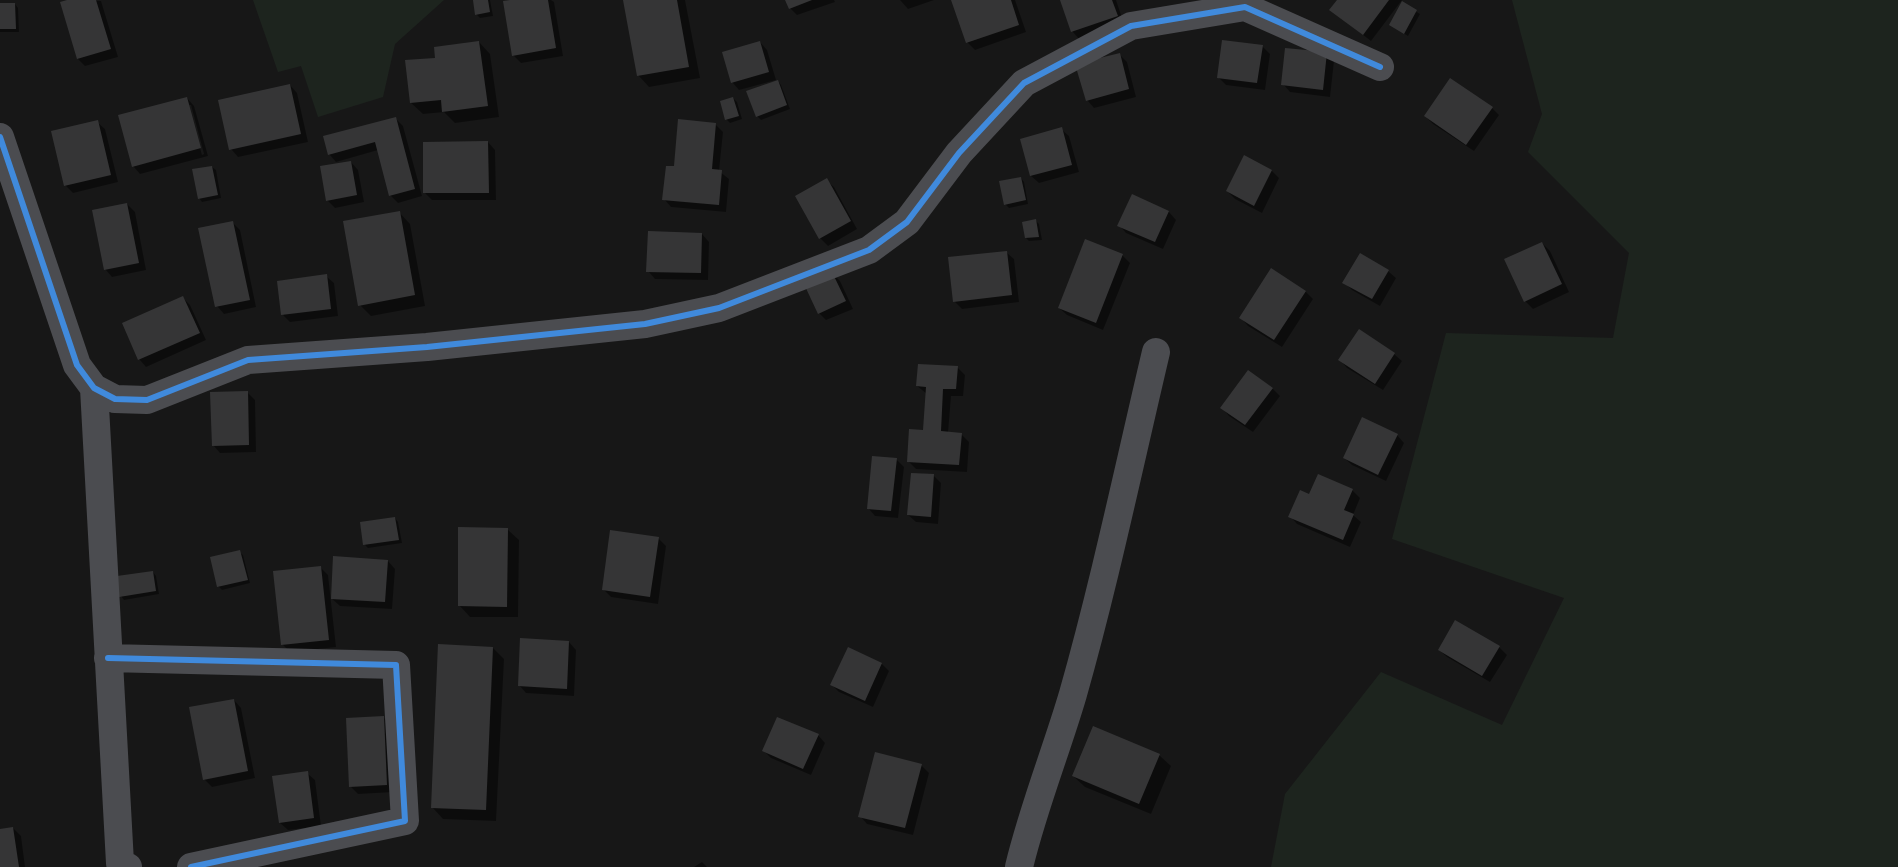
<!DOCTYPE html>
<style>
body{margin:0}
canvas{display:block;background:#171717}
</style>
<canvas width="1898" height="867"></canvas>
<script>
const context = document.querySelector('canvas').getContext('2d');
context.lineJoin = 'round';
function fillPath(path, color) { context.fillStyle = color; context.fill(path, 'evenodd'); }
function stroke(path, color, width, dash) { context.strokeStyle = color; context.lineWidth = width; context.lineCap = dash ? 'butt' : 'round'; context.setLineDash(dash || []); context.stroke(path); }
const green = new Path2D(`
 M253 0H444L395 44 383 97 318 117 301 66 278 72Z
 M1512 0H1898V867H1271L1285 794 1381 672 1502 725 1564 598 1392 539 1446 333 1613 338 1629 253 1528 152 1542 114Z`);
const shadow = new Path2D(`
 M71 0 101 1 118 57 85 66 78 59Z
 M474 0H490L493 16 480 18 476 14Z
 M517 0H551L554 2 563 56 521 63 513 55Z
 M624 0H685L700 78 649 87 638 75Z
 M787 0H834L835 2 797 15 790 8Z
 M900 0H934L908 9Z
 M952 0H1015L1026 32 975 50 967 42Z
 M1061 0H1116L1124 24 1079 39 1072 31Z
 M1338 0H1402L1371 41 1331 10Z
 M1402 3 1420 14 1408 36 1390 25Z
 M0 4H15L18 8 19 32H0Z
 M479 42 490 54 499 117 455 123 444 112 423 114 411 103 407 62 436 59Z
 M760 42 767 50 776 80 739 90 732 82Z
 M1262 46 1270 54 1265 90 1226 85 1218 77Z
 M1327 53 1334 61 1330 97 1290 92 1283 84Z
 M1119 54 1127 62 1136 97 1094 108 1087 100Z
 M778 81 781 85 790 109 761 120 757 116Z
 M290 85 297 93 308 142 238 157 231 149Z
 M187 98 194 106 208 156 140 174 133 166ZM188 105H191L204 154 202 155Z
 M733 98 737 102 742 119 730 123 726 119Z
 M1492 108 1499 115 1474 151 1433 124 1425 116Z
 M395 118 403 126 422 196 398 203 390 195 378 150 336 162 329 154Z
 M97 122 105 129 118 182 73 193 65 185Z
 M715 124 723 132 719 171 729 179 726 212 671 207 664 199 675 168Z
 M1061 129 1069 136 1079 172 1039 183 1031 176Z
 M488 142 495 150 496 200H432L425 193Z
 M1244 157 1272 171 1279 178 1262 213 1235 199 1227 191Z
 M351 162 358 170 364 202 335 208 327 200Z
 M212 167 216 170 221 198 202 202 199 198Z
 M1021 178 1024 182 1028 204 1009 208 1005 204Z
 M826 180 834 187 857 229 828 246 820 238 797 197Z
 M1132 195 1169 212 1176 220 1163 249 1126 233 1119 225Z
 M127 204 135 212 146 270 112 277 105 269Z
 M399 212 410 224 425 306 371 316 360 305Z
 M1036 221 1039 224 1042 240 1029 241 1026 238Z
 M232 222 240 230 256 307 224 314 217 306Z
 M702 234 709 242 708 280 655 279 648 271Z
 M1542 243 1550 251 1569 292 1533 309 1525 301Z
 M1006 252 1014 259 1019 302 962 309 954 301Z
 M1122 255 1130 263 1103 330 1067 315 1059 308Z
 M1388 271 1396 278 1380 306 1352 290 1344 282Z
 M832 273 840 281 853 309 826 320 819 313Z
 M326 276 334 283 338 316 290 322 283 315Z
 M1305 291 1313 299 1282 347 1248 326 1241 318Z
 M183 298 190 305 206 340 146 367 139 359Z
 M1394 354 1402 361 1383 390 1347 368 1340 360Z
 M957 367 965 375 963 396H951L948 433 961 434 969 442 967 472 916 469 908 461 924 432 927 394 917 386Z
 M1272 388 1280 396 1253 432 1229 416 1222 408Z
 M247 392 255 400 256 452 220 453 213 445Z
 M1397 435 1404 443 1386 481 1352 465 1344 458Z
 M896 459 904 467 898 518 875 516 868 508Z
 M934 476 941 483 938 524 916 522 908 515Z
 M1352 490 1360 498 1353 515 1361 522 1350 547 1297 524 1290 516 1309 496Z
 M395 518 398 522 402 543 368 548 365 545Z
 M507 529 519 540 518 617H470L459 605Z
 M658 538 666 546 658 604 611 597 603 589Z
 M239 552 243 555 250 583 222 590 218 586Z
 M388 561 395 569 392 609 340 606 331 598Z
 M321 568 328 575 336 647 290 652 282 644Z
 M153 572 156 576 159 594 124 600 121 596Z
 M569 642 576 650 574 696 526 693 519 685Z
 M1499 647 1507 655 1490 682 1447 657 1439 650Z
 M493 648 504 659 496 821 443 819 432 807Z
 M848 649 882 664 889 671 873 707 839 692 832 685Z
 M234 700 241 708 255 778 212 787 204 779Z
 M383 717 391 725 394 792 358 794 350 786Z
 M818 735 825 743 811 775 771 758 764 751Z
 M1159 755 1171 766 1151 814 1085 787 1073 776Z
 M921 765 929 773 913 835 867 824 860 816Z
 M307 773 315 780 321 826 288 830 280 823Z
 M13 828 21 836 25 867H0V830Z
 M702 862 707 867H694Z`);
const building = new Path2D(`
 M67 0H96L111 49 77 59 60 2Z
 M473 0H488L490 12 475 15Z
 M510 0H548L556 48 512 56 503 1Z
 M623 0H677L689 67 637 76Z
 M785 0H812L789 9Z
 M951 0H1011L1019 25 966 43Z
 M1060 0H1112L1118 16 1071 32Z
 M1337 0H1389L1363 35 1329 10Z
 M1402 1 1417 10 1404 34 1389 25Z
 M0 3H15L16 29H0Z
 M1222 40 1263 45 1257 83 1217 78Z
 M479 41 488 106 442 112 441 100 410 103 405 60 435 58 434 47Z
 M760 41 769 72 731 83 722 52Z
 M1285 48 1327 52 1323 90 1281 85Z
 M1120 53 1129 89 1086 101 1075 64Z
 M1450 78 1493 107 1466 145 1424 116Z
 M778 80 787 105 756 117 746 91Z
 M290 84 301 134 229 150 218 100Z
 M187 97 201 148 132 167 118 115Z
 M733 97 739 116 725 120 720 101Z
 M396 117 415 189 389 196 375 142 328 155 323 136Z
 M678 119 716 123 712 169 722 170 719 205 662 200 666 166H674Z
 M98 120 111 175 64 186 51 131Z
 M1062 127 1072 165 1030 176 1020 139Z
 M488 141 489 193H423V142Z
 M1244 155 1272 170 1254 206 1226 191Z
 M351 161 357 195 326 201 320 166Z
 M212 166 218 195 198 199 192 169Z
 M1021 177 1026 200 1004 205 999 181Z
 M827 178 851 221 819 239 795 196Z
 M1132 194 1169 211 1155 242 1117 226Z
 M127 203 139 263 104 270 92 210Z
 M400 211 415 295 358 306 343 221Z
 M1036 219 1039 237 1025 238 1022 222Z
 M233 221 250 300 215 307 198 228Z
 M648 231 702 233 701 273 646 272Z
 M1085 239 1123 254 1096 323 1058 308Z
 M1542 242 1562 284 1524 302 1504 259Z
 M1007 251 1012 295 953 302 948 257Z
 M1360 253 1389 270 1372 299 1342 283Z
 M1271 268 1306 291 1274 340 1239 318Z
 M832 272 846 301 818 314 804 284Z
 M327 274 331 309 281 315 277 281Z
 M183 296 200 333 138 360 122 323Z
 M1359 329 1395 353 1375 384 1338 360Z
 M918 364 958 366 956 389H943L941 431 962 433 959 465 907 462 909 429 923 430 926 387 916 386Z
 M1248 370 1273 388 1245 425 1220 408Z
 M248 391 249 445 212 446 210 392Z
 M1362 417 1398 434 1378 475 1343 458Z
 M872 456 897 458 891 511 867 509Z
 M911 473 934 474 931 517 907 515Z
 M1318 474 1353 489 1344 510 1354 514 1343 540 1288 517 1300 490 1309 494Z
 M395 517 399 540 363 545 360 522Z
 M458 527 508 528 507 607 458 606Z
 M610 530 659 537 650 597 602 590Z
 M240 550 248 580 217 587 210 557Z
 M333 556 388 560 385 602 331 599Z
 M321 566 329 640 281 645 273 571Z
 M153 571 156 591 119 597 117 576Z
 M1455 620 1500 646 1482 676 1438 650Z
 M520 638 569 641 567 689 518 686Z
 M438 644 493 647 486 810 431 808Z
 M848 647 882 663 865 701 830 685Z
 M234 699 248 771 203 780 189 707Z
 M384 716 387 785 349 787 346 718Z
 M777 717 819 734 803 769 762 751Z
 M1093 726 1160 754 1139 804 1072 776Z
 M875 752 922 764 905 828 858 817Z
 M308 771 314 818 279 823 272 776Z
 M13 827 19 867H0V829Z`);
const minor = new Path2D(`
 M0 137 77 365 94 388 115 399 147 400 248 360 427 347 645 324 719 308 869 250 907 222 959 153 1024 83 1131 26 1245 7 1380 67
 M94 388 120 863 128 867
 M108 658 396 665 405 821 191 867
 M1019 867C1033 808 1056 752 1073 694 1105 581 1129 466 1156 352`);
const cycleway = new Path2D(`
 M0 137 77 365 94 388 115 399 147 400 248 360 427 347 645 324 719 308 869 250 907 222 959 153 1024 83 1131 26 1245 7 1380 67
 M108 658 396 665 405 821 191 867`);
fillPath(green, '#1d241e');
fillPath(shadow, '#0007');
fillPath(building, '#353536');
stroke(minor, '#4b4c50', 28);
stroke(cycleway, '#408adc', 6);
</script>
